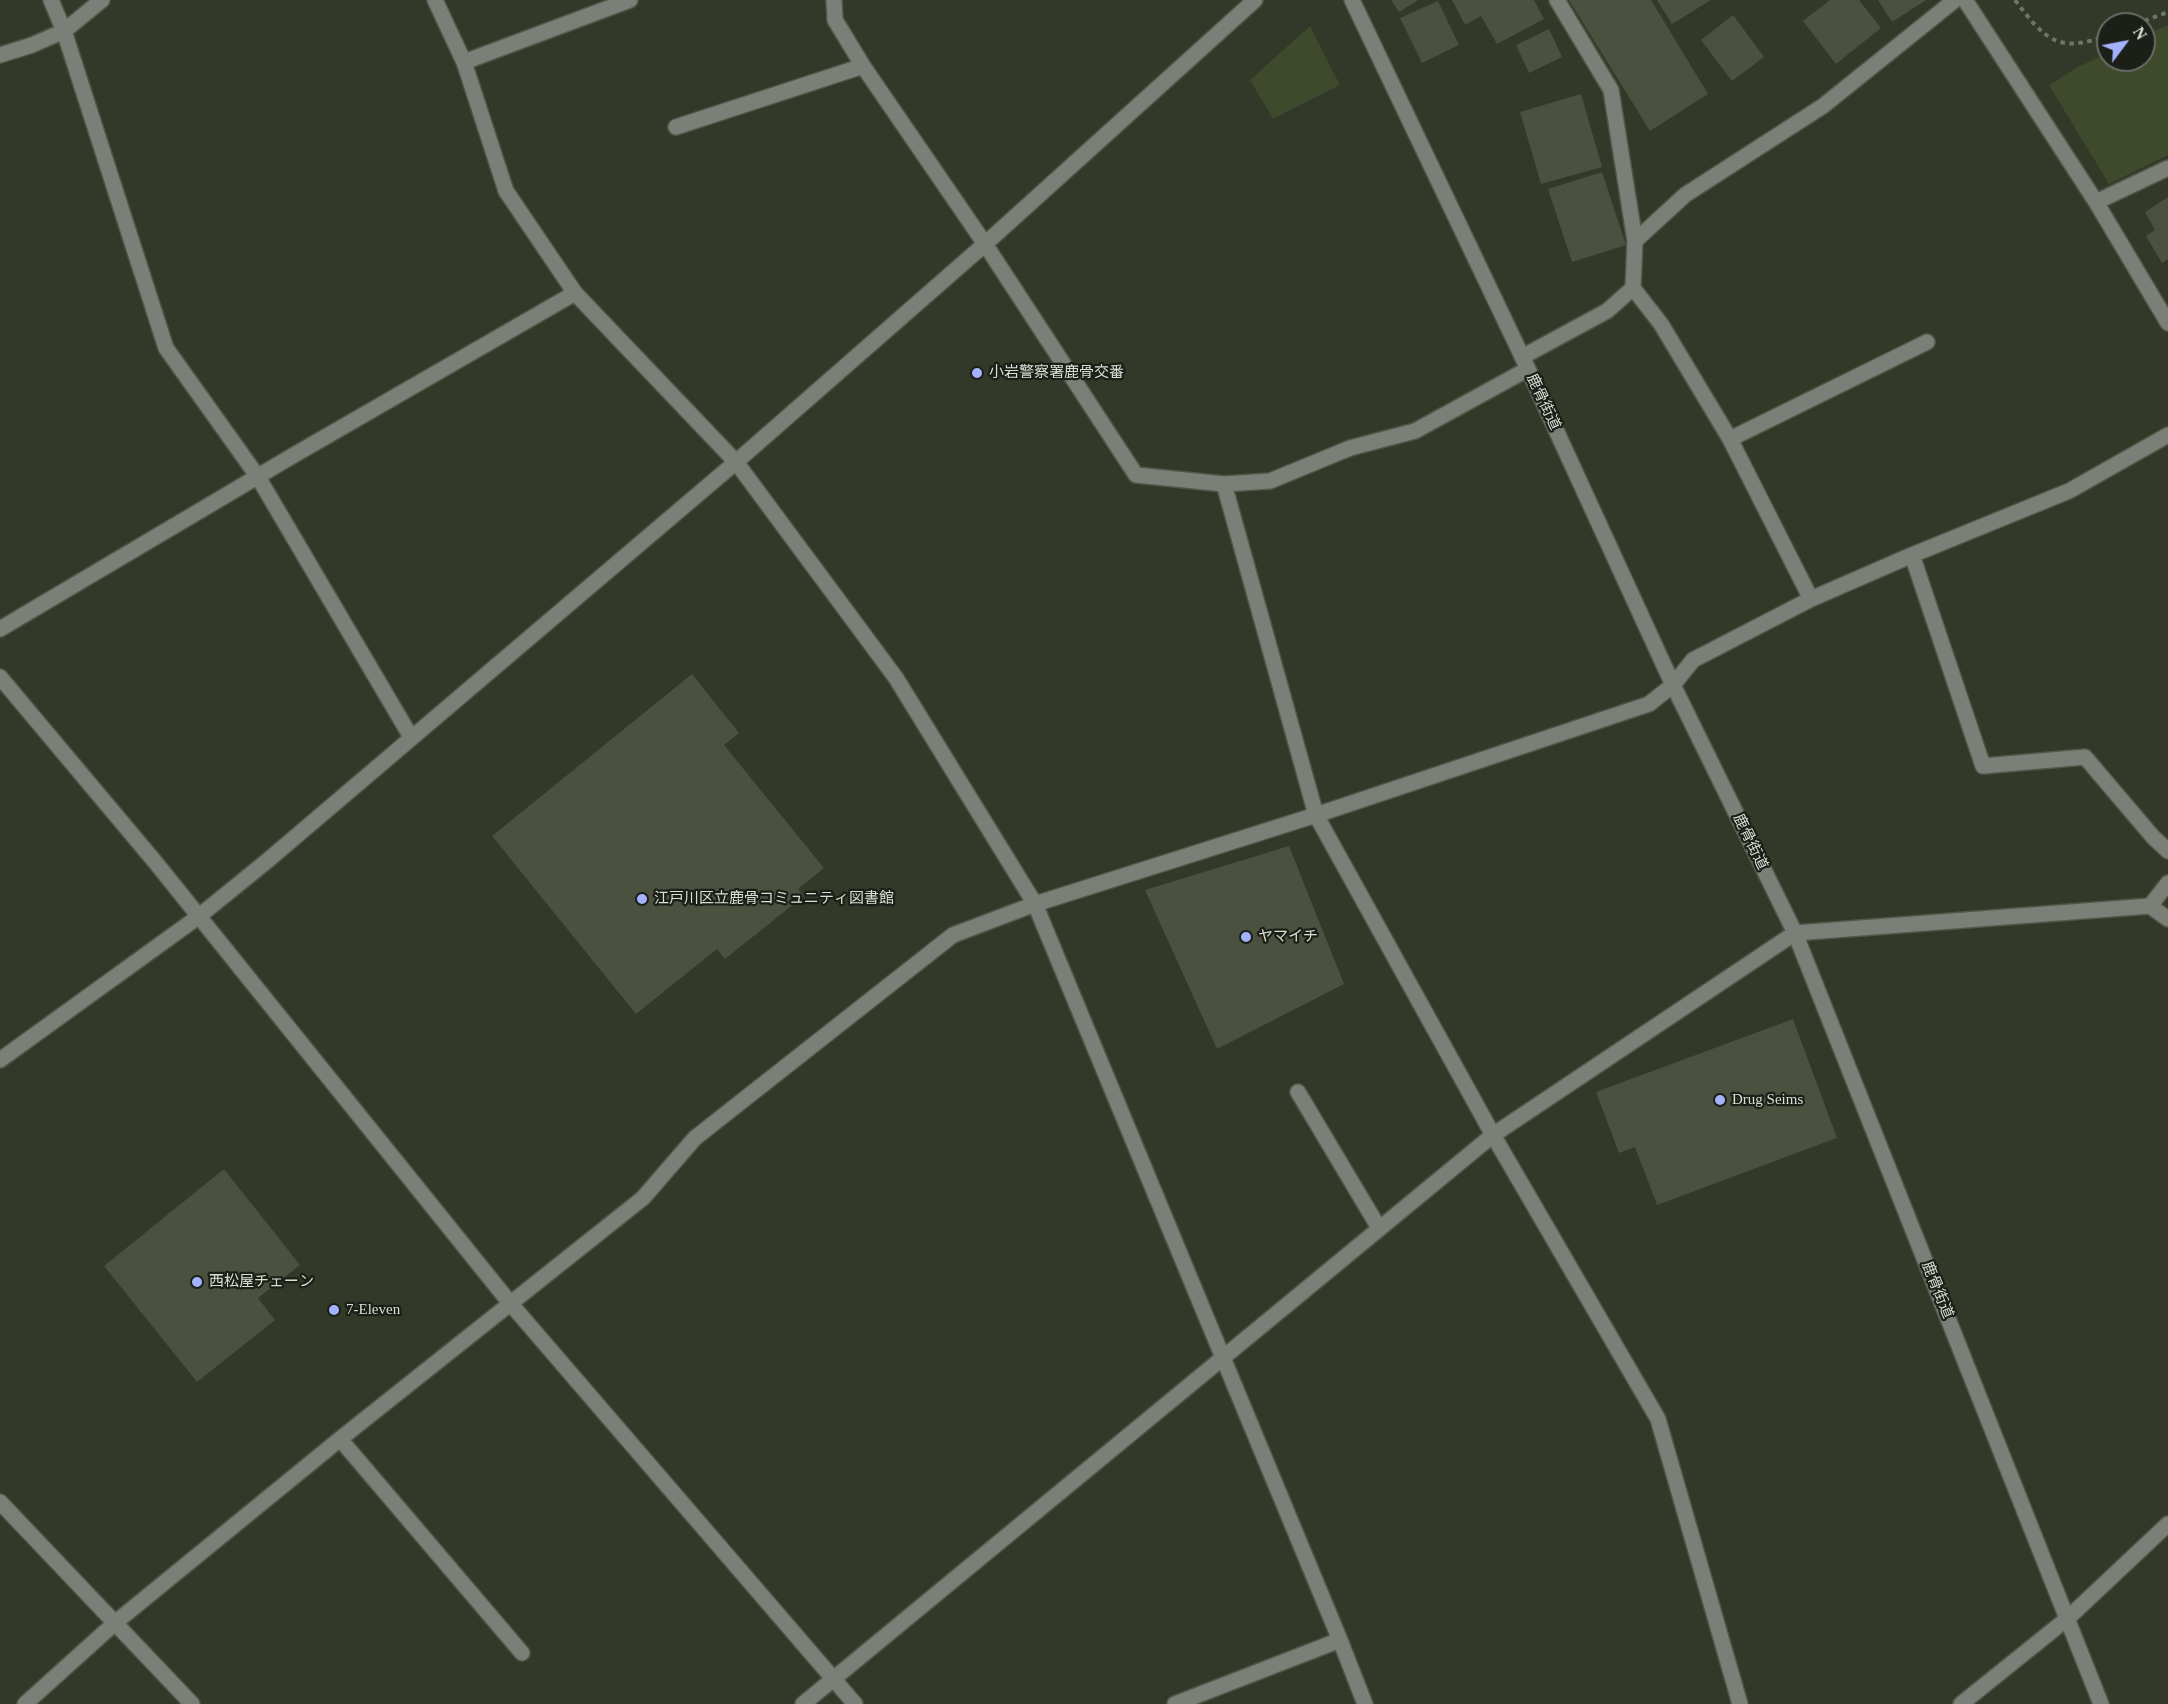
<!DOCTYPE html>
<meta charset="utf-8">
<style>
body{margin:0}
#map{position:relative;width:2168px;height:1704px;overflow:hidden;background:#323928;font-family:"Times New Roman",serif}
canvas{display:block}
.north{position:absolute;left:2096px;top:12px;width:60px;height:60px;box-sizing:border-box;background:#1c1f17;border:2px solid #686c63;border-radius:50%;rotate:58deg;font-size:16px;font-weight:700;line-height:24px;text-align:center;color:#dadfd4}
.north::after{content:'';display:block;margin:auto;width:21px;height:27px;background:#a4b1fc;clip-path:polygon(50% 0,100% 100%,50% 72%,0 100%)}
</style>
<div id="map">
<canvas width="2168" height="1704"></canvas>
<div class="north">N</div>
</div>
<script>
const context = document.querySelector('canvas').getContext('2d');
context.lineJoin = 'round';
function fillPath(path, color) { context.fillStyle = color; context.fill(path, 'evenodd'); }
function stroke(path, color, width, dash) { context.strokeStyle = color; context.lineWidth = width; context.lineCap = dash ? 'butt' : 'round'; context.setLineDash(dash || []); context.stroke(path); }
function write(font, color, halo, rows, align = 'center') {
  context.font = font + ' "Times New Roman","Noto Sans JP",serif'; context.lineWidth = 4.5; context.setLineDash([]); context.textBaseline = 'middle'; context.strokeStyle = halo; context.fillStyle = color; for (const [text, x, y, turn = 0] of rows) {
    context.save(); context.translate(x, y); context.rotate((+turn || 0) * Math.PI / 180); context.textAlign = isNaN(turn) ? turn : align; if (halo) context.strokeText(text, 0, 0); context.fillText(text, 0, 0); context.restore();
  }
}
const green = new Path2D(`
 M2168 25V155L2109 184 2049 85 2080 66 2108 53V60H2144V36Z
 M1310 26 1340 85 1273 119 1250 80Z`);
const building = new Path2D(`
 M1391 0H1418L1399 12Z
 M1452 0H1534L1544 19 1497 44 1481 16 1465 25Z
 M1569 0H1651L1708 94 1650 131Z
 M1657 0H1711L1672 24Z
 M1830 0H1859L1881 28 1836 64 1803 21Z
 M1878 0H1926L1892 22Z
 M1438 1 1459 45 1422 63 1400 18Z
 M1733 15 1764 57 1732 81 1701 40Z
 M1549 29 1562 57 1529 73 1516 45Z
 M1581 94 1602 167 1541 184 1520 112Z
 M1602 172 1626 245 1572 262 1548 189Z
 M2168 197V259L2162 263 2146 236 2155 230 2145 212Z
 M692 674 739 733 724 745 824 868 798 889 804 896 725 959 717 949 636 1014 492 836Z
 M1289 846 1344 984 1217 1049 1145 890Z
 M1793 1019 1837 1138 1657 1205 1635 1147 1619 1153 1596 1092Z
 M224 1169 300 1265 258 1298 275 1320 197 1382 104 1266Z`);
const path = new Path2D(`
 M2015 0C2044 38 2057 55 2108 35
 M2136 24 2168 12`);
const minor = new Path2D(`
 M51 0 64 31 166 348 258 477 411 737
 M435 0 464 62 506 191 575 293 736 462 896 678 1035 904 1340 1640 1365 1704
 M834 0 835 20 863 66 985 244 1136 475 1224 484 1270 481 1350 448 1415 431 1528 369
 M1352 0 1528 369 1673 685 1795 933 2101 1704
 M1557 0 1611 90 1635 241
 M1965 0 2096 202 2168 323
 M0 55 32 45 64 31 102 0
 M464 62 630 0
 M676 127 863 66
 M2096 202 2168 168
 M1633 288 1661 324 1730 439 1811 599
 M1522 357 1607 311 1633 288 1635 241 1685 195 1823 106 1955 0
 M1730 439 1927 342
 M1224 484 1316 815 1493 1135 1658 1419 1740 1704
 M1912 555 1983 766 2085 757 2153 837 2168 851
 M0 629 294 455 575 293
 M0 677 156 863 510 1303 855 1704
 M2150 906 2168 919
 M0 1060 198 917 267 861 736 462 985 244 1255 0
 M1298 1092 1379 1228
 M340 1439 522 1653
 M0 1502 192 1704
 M25 1704 116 1622 340 1439 643 1198 695 1138 953 935 1035 904 1316 815 1649 704 1673 685 1693 660 1811 599 1912 555 2069 491 2168 435
 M803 1704 1493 1135 1795 933 2150 906 2168 883
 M1175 1704 1340 1640
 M1961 1704 2068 1618 2168 1524`);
const markers = [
 [977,373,6,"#a4b1fc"],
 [642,899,6,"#a4b1fc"],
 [1246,937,6,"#a4b1fc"],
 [1720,1100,6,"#a4b1fc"],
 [197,1282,6,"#a4b1fc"],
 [334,1310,6,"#a4b1fc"]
];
const poiNames = [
 ["小岩警察署鹿骨交番",989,373],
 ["江戸川区立鹿骨コミュニティ図書館",654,899],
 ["ヤマイチ",1258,937],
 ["Drug Seims",1732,1100],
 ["西松屋チェーン",209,1282],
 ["7-Eleven",346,1310]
];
const streetNames = [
 ["鹿骨街道",1543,402,65],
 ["鹿骨街道",1750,842,64],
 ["鹿骨街道",1937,1290,68]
];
fillPath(green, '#3e4a2b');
fillPath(building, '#4a513f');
stroke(minor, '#505747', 18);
stroke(path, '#6e7566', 4, [4.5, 4.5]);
stroke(minor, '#7c7f77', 15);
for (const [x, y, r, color] of markers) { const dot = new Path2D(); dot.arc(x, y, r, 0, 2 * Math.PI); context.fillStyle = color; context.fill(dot); stroke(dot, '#1c1f17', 2); }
write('15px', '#dadfd4', '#1c1f17', poiNames, 'left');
write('15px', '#dadfd4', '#1c1f17', streetNames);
</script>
